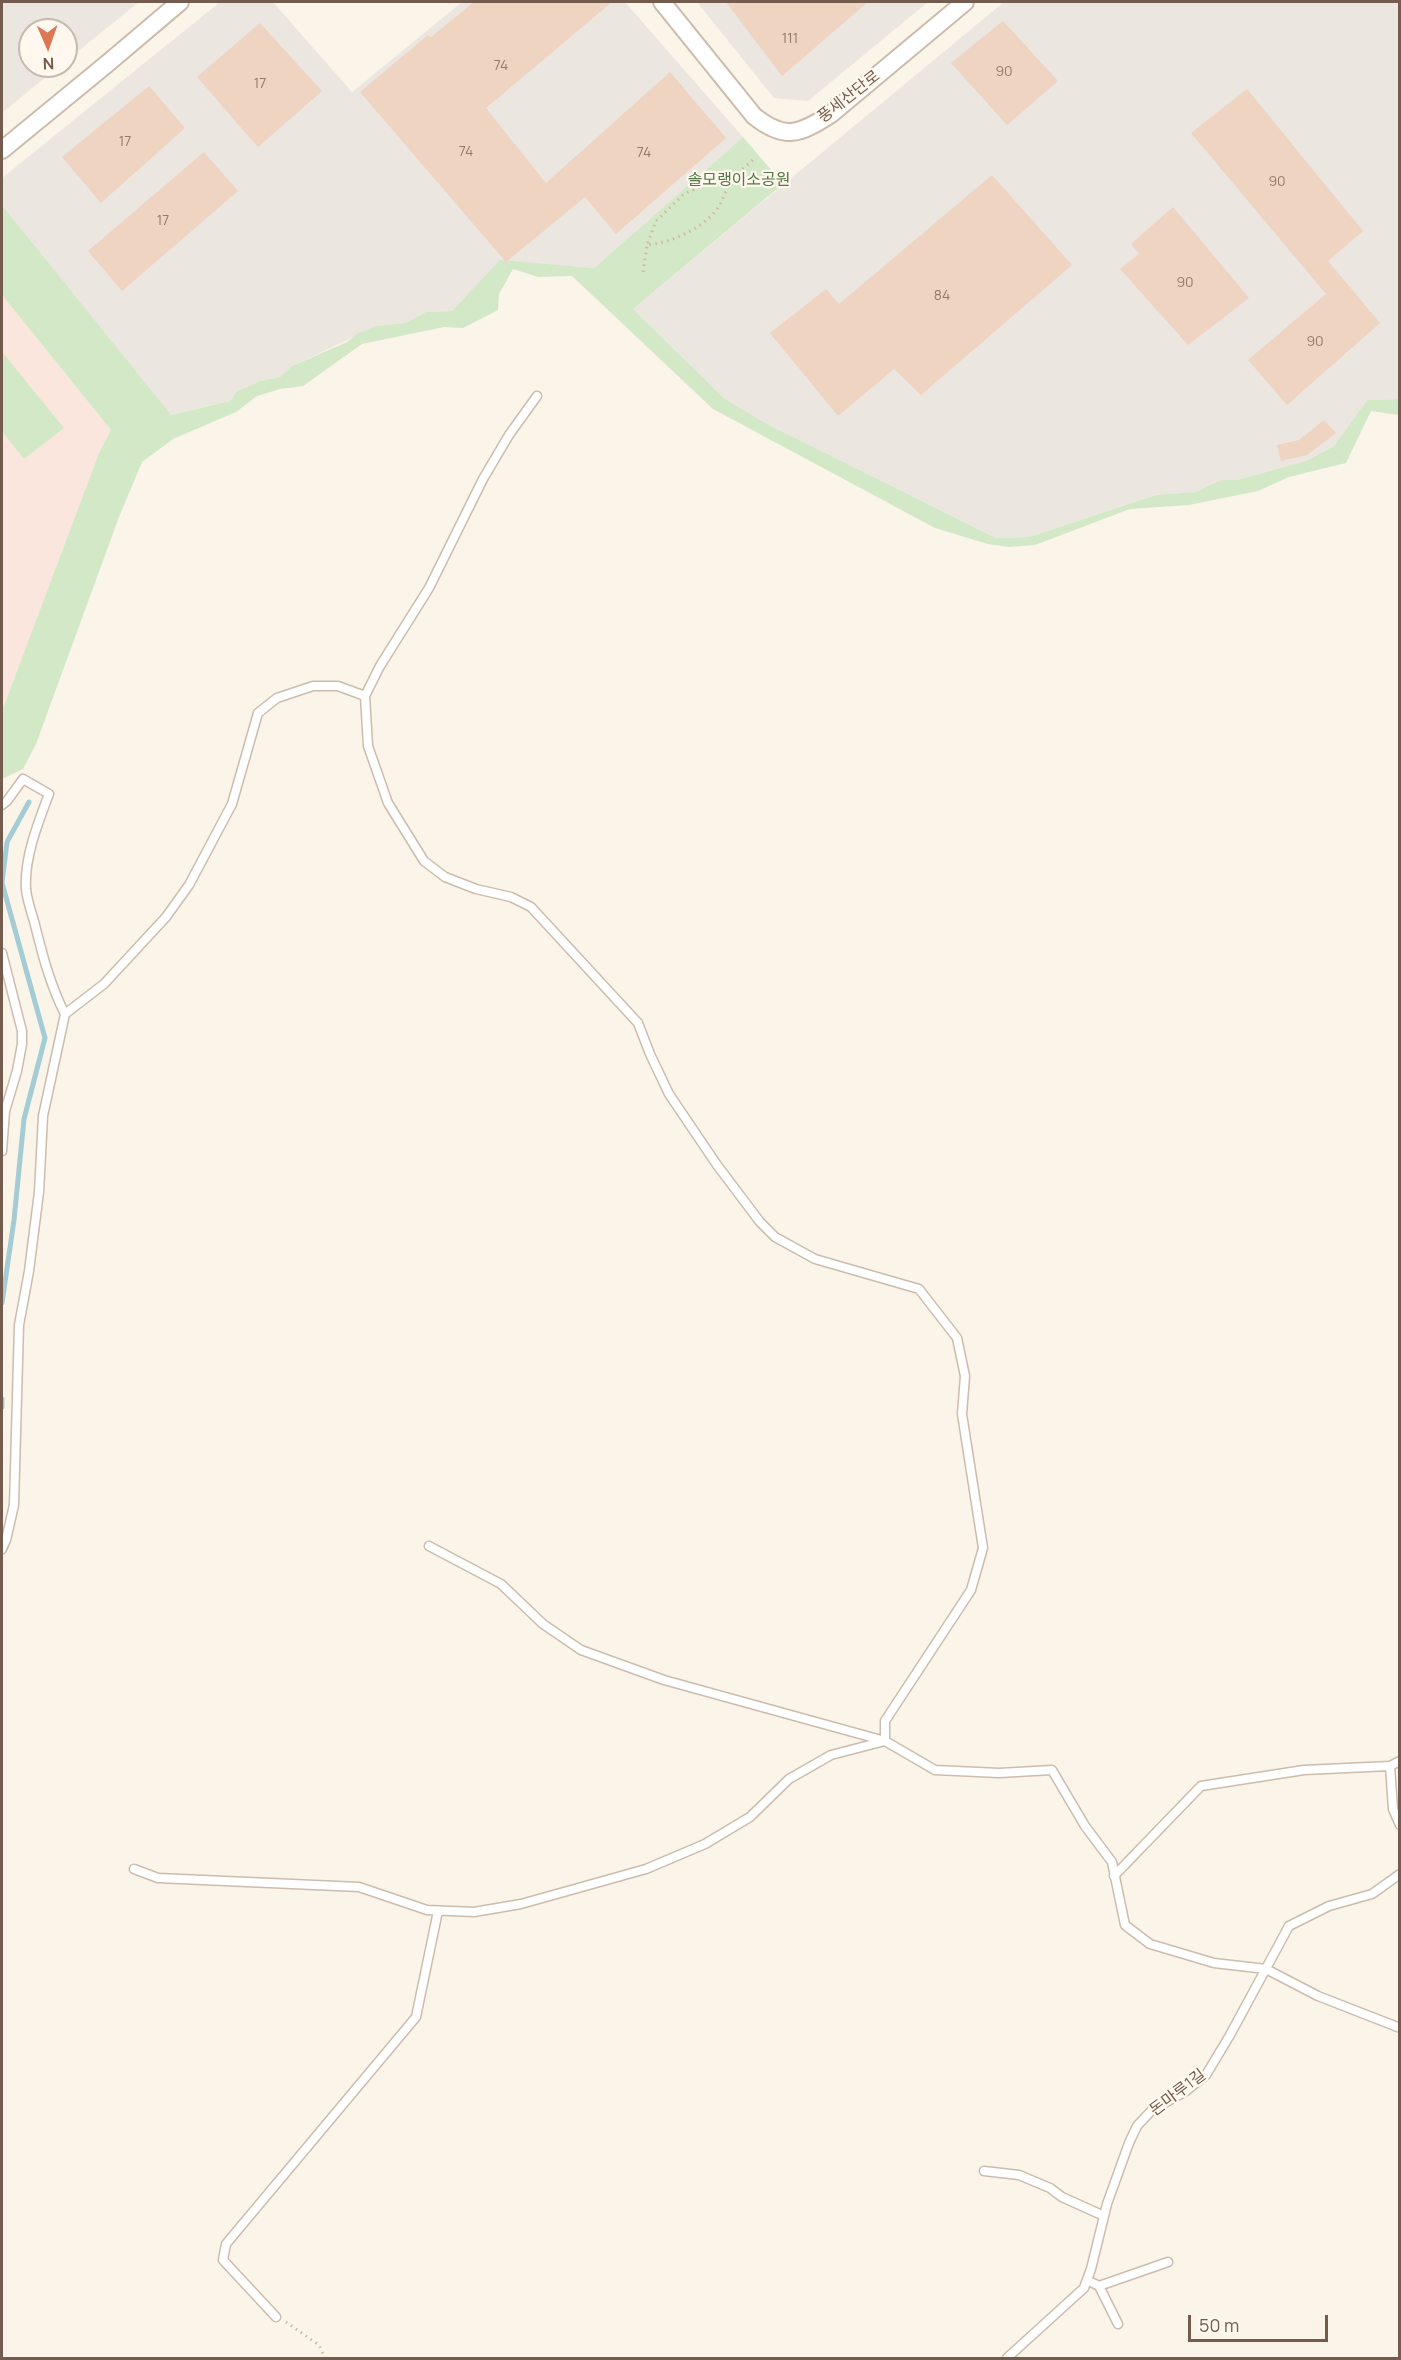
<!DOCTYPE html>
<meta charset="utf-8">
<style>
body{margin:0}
#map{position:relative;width:1401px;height:2360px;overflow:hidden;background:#fbf4e8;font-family:Manrope,sans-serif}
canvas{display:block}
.frame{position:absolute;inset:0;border:3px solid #735c4d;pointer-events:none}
.north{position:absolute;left:18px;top:18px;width:60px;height:60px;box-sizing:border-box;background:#fef8ee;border:2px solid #c6baae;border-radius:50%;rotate:178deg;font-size:16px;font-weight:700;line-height:24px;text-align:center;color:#735c4d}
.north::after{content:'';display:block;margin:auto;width:21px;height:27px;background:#dc7756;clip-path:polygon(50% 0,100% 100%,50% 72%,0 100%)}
.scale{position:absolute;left:1188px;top:2315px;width:140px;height:27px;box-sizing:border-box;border:3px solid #735c4d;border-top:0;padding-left:8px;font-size:18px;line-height:21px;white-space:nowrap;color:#735c4d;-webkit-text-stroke:4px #fef8ee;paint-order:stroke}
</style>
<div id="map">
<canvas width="1401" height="2360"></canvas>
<div class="frame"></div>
<div class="north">N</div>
<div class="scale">50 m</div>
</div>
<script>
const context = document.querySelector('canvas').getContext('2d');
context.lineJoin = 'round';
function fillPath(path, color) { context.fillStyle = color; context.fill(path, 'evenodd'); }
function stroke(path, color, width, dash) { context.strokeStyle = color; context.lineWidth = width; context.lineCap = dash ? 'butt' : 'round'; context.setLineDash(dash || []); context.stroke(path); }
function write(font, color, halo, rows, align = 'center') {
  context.font = font + ' Manrope,"Noto Sans KR",sans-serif'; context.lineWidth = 4.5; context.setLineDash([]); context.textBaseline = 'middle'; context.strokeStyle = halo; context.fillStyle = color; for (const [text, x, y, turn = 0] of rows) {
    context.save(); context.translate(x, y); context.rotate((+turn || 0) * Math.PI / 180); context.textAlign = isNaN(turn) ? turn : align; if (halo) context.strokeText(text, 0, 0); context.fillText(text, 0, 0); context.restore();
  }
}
const commercial = new Path2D(`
 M2 295 111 430 99 453 2 711Z`);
const industrial = new Path2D(`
 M2 2H139L66 61V30H30V66H59L2 113Z
 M220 2H273L352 92 462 2H625L743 137 594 268 500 261 452 311 426 312 405 323 377 326 292 366 280 377 260 381 236 392 230 401 170 415 2 205V178Z
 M697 2H928L808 101 774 98Z
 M1004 2H1399V399L1367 400 1334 446 1306 461 1237 480H1221L1196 492 1156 495 1029 537 996 538 769 425 725 399 633 309Z`);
const green = new Path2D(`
 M743 137 783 184 633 309 725 399 769 425 996 538 1029 537 1156 495 1196 492 1221 480H1237L1306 461 1334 446 1367 400 1399 399V415L1371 411 1346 463 1289 477 1258 491 1189 505 1130 509 1035 545 1009 547 988 544 935 528 713 409 572 276 538 277 513 269 499 294 498 310 463 328 444 327 362 344 303 386 280 389 257 396 236 412 173 439 142 462 119 517 36 744 23 769 2 779V711L99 453 111 430 2 295V205L171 415 230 401 236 392 260 381 280 377 292 366 347 342 357 334 377 326 405 323 426 312 452 311 500 260 594 268Z
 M2 352 64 428 24 459 2 431Z`);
const stream = new Path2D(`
 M2 1303 14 1220 24 1119 45 1038 2 883 7 842 29 802
 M2 1399V1407`);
const building = new Path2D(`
 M474 2H612L486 108 546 183 670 72 726 138 616 234 585 197 506 262 360 92 428 35 431 37Z
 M726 2H868L782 76Z
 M1003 21 1058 81 1007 125 951 63Z
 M260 23 322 91 258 147 197 77Z
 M149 86 185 128 101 203 62 157Z
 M1247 89 1363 231 1328 261 1380 323 1287 405 1248 360 1326 294 1191 133Z
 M204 152 238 191 122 291 88 251Z
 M992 175 1072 265 921 395 894 369 838 416 770 333 826 289 839 304Z
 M1173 207 1249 298 1188 345 1120 269 1139 254 1131 244Z
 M1324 420 1336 433 1307 455 1281 461 1277 445 1299 440Z`);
const path = new Path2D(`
 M734 178 714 181 684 194 656 221 647 245C669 243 697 231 713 214 723 203 726 188 734 177 740 170 749 164 755 158
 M643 272 647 245
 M286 2322 319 2345 325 2358`);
const service = new Path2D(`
 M365 696 380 666 429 588 483 479 509 435 537 396
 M2 805 7 801 23 779 49 794C38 823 24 858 26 889 27 900 31 911 34 921 42 953 50 985 65 1014L104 984 166 917 189 885 232 804 258 713 277 698 313 686H338L365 696 368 746 388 803 424 861 445 877 476 889 511 897 531 907 638 1023 650 1054 669 1094 717 1165 760 1222 775 1237 815 1259 919 1289 957 1338 965 1376 962 1414 983 1548 971 1590 885 1721V1741L664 1680 581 1650 543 1624 501 1584 429 1546
 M2 953 22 1031V1044L17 1071 5 1111 2 1151
 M2 1549 6 1540 14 1505 19 1325 29 1271 39 1192 43 1116 65 1014
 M1390 1766 1393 1809 1400 1825
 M134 1869 158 1878 359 1887 427 1910 474 1912 521 1904 646 1869 705 1844 750 1817 789 1779 831 1755 885 1741 935 1770 999 1773 1052 1770 1085 1826 1112 1862 1125 1925 1150 1944 1214 1963 1266 1969 1318 1996 1400 2028
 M1114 1876 1201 1786 1304 1770 1390 1766 1400 1761
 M984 2171 1019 2175 1050 2188 1062 2197 1104 2216
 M1087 2280 1099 2286 1118 2324
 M1099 2286 1168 2262
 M276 2317 223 2260 226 2244 416 2017 438 1911
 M1007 2358 1084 2288 1091 2269 1107 2204 1129 2143 1137 2126 1152 2110 1186 2091 1206 2075 1230 2035 1289 1926 1329 1906 1372 1894 1400 1874`);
const minor = new Path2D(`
 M662 2 754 116C785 141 800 134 831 114L965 2
 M2 150 108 63 180 2`);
const numberNames = [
 ["111",790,39],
 ["74",501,66],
 ["90",1004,72],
 ["17",260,84],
 ["17",125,142],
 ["74",466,152],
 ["74",644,153],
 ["90",1277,182],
 ["17",163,221],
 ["90",1185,283],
 ["84",942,296],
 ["90",1315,342]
];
const streetNames = [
 ["풍세산단로",849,97,-38],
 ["돈마루1길",1178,2093,-37]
];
const parkNames = [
 ["솔모랭이소공원",739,181]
];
fillPath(commercial, '#fae6dc');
fillPath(industrial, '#ece6e1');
fillPath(green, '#d3e8c7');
stroke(stream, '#a4ccd4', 5);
fillPath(building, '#eed4c1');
stroke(service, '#ccbcae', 11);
stroke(minor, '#ccbcae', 20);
stroke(path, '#d3b8a4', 3, [1.5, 4.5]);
stroke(service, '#fff', 8);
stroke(minor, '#fff', 16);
write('14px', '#927a6a', null, numberNames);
write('16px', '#735c4d', '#fef8ee', streetNames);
write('16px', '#547846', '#fef8ee', parkNames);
</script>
